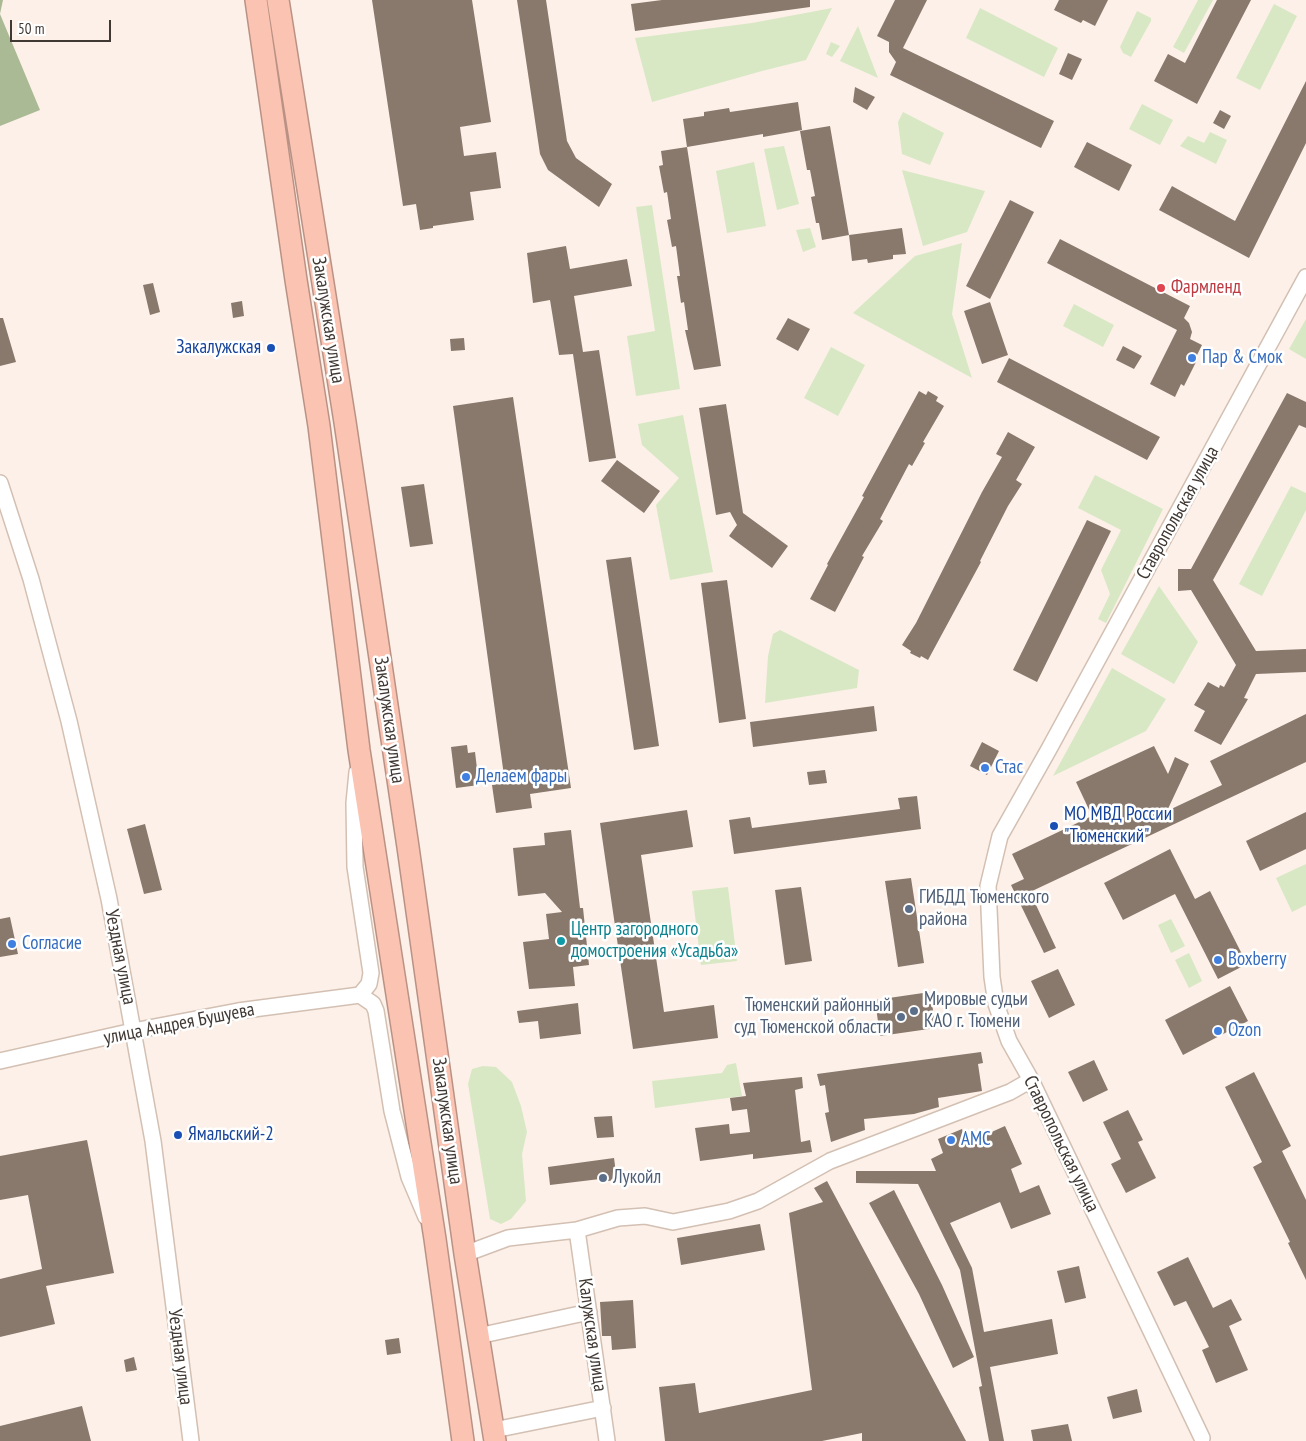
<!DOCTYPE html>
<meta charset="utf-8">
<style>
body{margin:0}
#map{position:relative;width:1306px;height:1441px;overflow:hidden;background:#fcf0e8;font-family:"PT Sans Narrow",sans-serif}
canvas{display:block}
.scale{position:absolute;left:10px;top:20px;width:101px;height:22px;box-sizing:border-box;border:2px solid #403833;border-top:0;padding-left:6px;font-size:15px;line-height:18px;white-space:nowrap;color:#403833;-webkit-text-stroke:4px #fff;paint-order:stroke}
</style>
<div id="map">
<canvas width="1306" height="1441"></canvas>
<div class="scale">50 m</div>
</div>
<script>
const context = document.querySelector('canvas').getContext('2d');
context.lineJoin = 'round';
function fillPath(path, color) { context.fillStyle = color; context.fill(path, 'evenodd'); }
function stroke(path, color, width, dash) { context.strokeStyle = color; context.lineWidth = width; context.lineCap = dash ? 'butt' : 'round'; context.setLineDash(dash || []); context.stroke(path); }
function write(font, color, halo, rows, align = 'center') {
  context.font = font + ' "PT Sans Narrow",sans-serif'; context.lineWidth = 5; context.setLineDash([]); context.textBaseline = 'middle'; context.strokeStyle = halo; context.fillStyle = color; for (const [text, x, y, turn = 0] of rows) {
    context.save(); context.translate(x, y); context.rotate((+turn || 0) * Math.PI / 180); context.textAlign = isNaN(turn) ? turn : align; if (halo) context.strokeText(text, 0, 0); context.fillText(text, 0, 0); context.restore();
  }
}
const green = new Path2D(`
 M1198 0H1213L1184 53 1173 47Z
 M1274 4 1297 16 1260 90 1236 78Z
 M832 8 806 60 762 71 652 102 635 38 752 23Z
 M980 8 1058 48 1044 77 966 38Z
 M1137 11 1151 18V21L1131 57 1123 53 1120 47Z
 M858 26 878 78 840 61Z
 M831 42 840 46 832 57 826 54Z
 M1142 104 1173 120 1160 145 1129 129Z
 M903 112 944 133 930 165 902 154 898 122Z
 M1210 132 1227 140 1216 164 1180 146 1188 136 1204 143Z
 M784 146 799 204 777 210 764 149Z
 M754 162 766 226 727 233 716 171Z
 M902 170 985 191 967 232 923 246Z
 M652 205 680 389 636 396 627 336 655 331 636 207Z
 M810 228 816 247 803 252 796 230Z
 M962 243 952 314 972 378 853 313 915 256Z
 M1074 304 1114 325 1103 347 1063 326Z
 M1306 319V359L1289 349Z
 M831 347 865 365 838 416 804 398Z
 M683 415 713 572 670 580 656 505 679 478 642 445 638 424Z
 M1095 475 1163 509 1106 623 1098 619 1110 594 1101 570 1121 530 1078 508Z
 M1291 486 1306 493V510L1262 596 1239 584Z
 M1159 586 1198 642 1174 684 1121 654Z
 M780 630 859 670 857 688 765 703 768 656 773 634Z
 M1112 668 1166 699 1146 731 1053 776Z
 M1306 864V905L1292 912 1276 878Z
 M728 887 737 961 701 965 692 891Z
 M1171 919 1185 946 1171 953 1158 925Z
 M1189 953 1202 981 1189 988 1175 960Z
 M736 1063 742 1096 655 1108 652 1081 722 1073 727 1065Z
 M483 1066 496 1067 512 1082 521 1106 527 1132 522 1154 526 1201 511 1219 501 1224 490 1219 468 1084 472 1069Z`);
const forest = new Path2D(`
 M0 0H3L0 14 40 110 0 126Z`);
const building = new Path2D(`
 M372 0H472L491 122 460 127 464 156 496 152 501 188 470 192 474 220 433 226V228L420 230 416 204 403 206Z
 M517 0H546L567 141 576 158 612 184 599 207 548 170 540 154Z
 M662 0H810V7L635 31 631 4Z
 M895 0H927L903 48 1054 121 1041 148 890 75 896 62 889 52V42L877 36Z
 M1059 0H1108L1095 26 1083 20 1081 23 1054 10Z
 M1217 0H1251L1197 104 1154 81 1168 54 1185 63Z
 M1068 53 1082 59 1072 80 1059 74Z
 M1306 81V143L1249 258 1159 210 1172 186 1235 221Z
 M855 87 875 97 867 110 853 102Z
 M798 102 802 130 763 137V134L687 147 683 119 704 116V112L729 108 730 112Z
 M1220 110 1231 116 1224 129 1213 123Z
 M830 126 849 235 822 240 819 223H816L811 197 815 196 810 170H807L800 131Z
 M1087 142 1132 165 1119 191 1074 167Z
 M687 147 721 366 694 370 685 330H688L684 302 681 303 677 276H680L676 246 672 247 667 220 671 219 667 192 664 193 659 166 663 165 661 151Z
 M1010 200 1034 212 990 299 966 286Z
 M902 228 906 254 893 255V259L868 263 867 259 852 261 849 235Z
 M1060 239 1190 306 1184 318 1189 323 1192 332 1190 339 1202 345 1196 357 1198 358 1184 386 1181 384 1175 397 1150 384 1177 330 1047 263Z
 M566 246 570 269 627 259 632 286 574 296 583 352 599 350 616 458 589 462 573 354 559 355 550 300 533 303 527 253Z
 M153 283 160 312 150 315 143 285Z
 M242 301 244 316 233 318 231 303Z
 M990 302 1008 355 982 364 964 311Z
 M0 318H3L16 362 0 366Z
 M788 318 810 329 798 351 776 339Z
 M464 338 465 350 451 351 450 339Z
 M1123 346 1142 356 1134 369 1116 360Z
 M1009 358 1160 437 1147 460 997 382Z
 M919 391 926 395 928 391 938 397 936 401 944 406 923 442 925 443 912 466 909 464 880 519 883 521 862 556 864 557 835 612 810 599 828 565 827 564 864 497 862 496Z
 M1287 393 1306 402V428L1299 425 1213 580 1256 651 1306 649V672L1256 674 1244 698 1248 699 1221 745 1194 731 1205 711 1194 705 1208 682 1219 688 1220 685 1224 687 1236 665 1191 590 1178 591V569H1191Z
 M513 397 571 788 530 794 532 808 496 813 492 785 505 783 453 406Z
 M726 404 743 513 788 546 772 568 729 536 737 525 730 512 716 515 699 408Z
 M1008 432 1035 447 1016 480 1022 484 1008 506 980 561 981 562 928 660 921 656 920 658 910 653 911 651 902 645 916 623 982 492 1002 457 996 454Z
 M617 460 660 491 644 513 601 481Z
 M424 484 433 544 410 547 401 487Z
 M1087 520 1111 531 1037 682 1013 670Z
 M631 557 659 746 634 750 606 560Z
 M727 580 746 719 719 723 701 583Z
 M874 706 877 731 753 747 750 722Z
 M1306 714V762L1030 892 1056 948 1044 953 1011 885 1024 879 1012 854 1092 816 1076 782 1154 746 1168 774 1175 757 1189 764 1167 811 1222 785 1210 761Z
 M982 742 999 751 987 775 970 766Z
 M467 745 468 753 475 752 479 785 456 788 451 747Z
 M825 770 827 783 809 785 807 772Z
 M917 796 921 829 734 854 729 820 750 817 752 828 900 809 898 798Z
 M687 810 693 847 641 855 664 1012 714 1005 718 1038 633 1049 600 823Z
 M1306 812V849L1260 871 1246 841Z
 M145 824 162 890 144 894 127 829Z
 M571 830 580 908H583L589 965 573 967 575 986 529 989 523 942 549 939 546 914 562 912 545 893 518 896 513 848 545 845 544 833Z
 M1170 849 1195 899 1210 891 1247 964 1218 979 1175 894 1123 920 1104 883Z
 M911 878 924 963 898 967 885 881Z
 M801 887 812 961 785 965 775 890Z
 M10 917 18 954 0 957V919Z
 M1058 969 1075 1005 1049 1018 1031 981Z
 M1230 986 1248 1021 1183 1055 1165 1020Z
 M930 992 936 1028 880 1036 875 1000Z
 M578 1003 581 1034 540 1039 538 1021 519 1023 517 1011Z
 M981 1052 983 1063 978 1064 982 1091 938 1098 939 1107 914 1114 864 1119 865 1130 831 1142 825 1113 829 1112 825 1085 820 1086 817 1074Z
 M1094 1060 1108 1090 1083 1102 1068 1072Z
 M1254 1072 1291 1146 1282 1151 1306 1200V1280L1288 1243 1290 1242 1253 1167 1262 1162 1225 1087Z
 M802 1077 803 1088 795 1090 801 1142 810 1140 812 1152 753 1159V1154L700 1161 695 1128 729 1124 730 1134 750 1132 747 1109 732 1111 730 1098 746 1096 743 1083Z
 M1128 1110 1143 1140 1138 1142 1156 1178 1126 1193 1111 1164 1121 1159 1103 1122Z
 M612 1116 614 1137 597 1138 594 1117Z
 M1005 1126 1022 1164 1011 1169 1020 1193 1039 1185 1051 1214 1011 1229 1000 1202 950 1223 972 1268 984 1332 1052 1319 1058 1354 990 1367 1004 1441H989L979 1387 982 1386 960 1270 918 1184 856 1183V1171H936L931 1159 943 1153 938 1139 962 1129 967 1143Z
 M87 1140 114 1273 46 1286 55 1324 0 1337V1279L42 1269 28 1195 0 1200V1156Z
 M614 1158 617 1180 600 1182V1179L550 1185 548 1167Z
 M827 1181 966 1441H862V1433L822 1441H665L659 1387 695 1383 699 1413 812 1390 789 1213 823 1202 814 1188Z
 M894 1190 942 1285 974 1357 953 1368 919 1294 869 1203Z
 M760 1224 765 1250 681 1265 677 1238Z
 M1188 1257 1213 1308 1231 1299 1242 1320 1229 1326 1248 1370 1216 1383 1202 1350 1209 1347 1186 1301 1174 1306 1157 1272Z
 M1079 1266 1086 1298 1065 1303 1057 1271Z
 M633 1300 636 1348 612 1350 611 1336H602L600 1302Z
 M399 1338 401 1353 387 1355 385 1340Z
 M134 1357 137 1370 126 1372 124 1360Z
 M1137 1389 1142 1412 1113 1419 1107 1397Z
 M82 1406 91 1441H0V1426Z
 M1068 1424 1072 1441H1033L1031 1430Z`);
const minor = new Path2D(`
 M0 483 31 579 69 721 109 899 153 1141 191 1441
 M357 772 354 803 355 867 371 973 369 984 360 995
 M360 995 373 1004 376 1011 392 1111 409 1177 426 1217
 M0 1061 133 1031 238 1011 360 995
 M577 1230 607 1441
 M465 1254 508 1238 577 1230 618 1218 645 1216 673 1222 729 1211 758 1201 830 1161 1010 1092 1031 1080
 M478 1336 589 1312
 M494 1430 603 1408
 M1202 1438 1031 1080 1009 1041 996 1004 992 977 988 886 1000 836 1049 749 1306 277`);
const highway = new Path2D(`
 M256 0 296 280 319 426 359 750 435 1239 463 1441
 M278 0 345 422 408 847 465 1254 495 1441`);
const markers = [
 [1161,288,5,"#e0444e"],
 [271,348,5,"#1a4fb4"],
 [1192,358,5,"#3f7fe0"],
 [985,768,5,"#3f7fe0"],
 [466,777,5,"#3f7fe0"],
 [1054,826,5,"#1a4fb4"],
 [909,909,5,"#5c6f8a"],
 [561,941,5,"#0f9aa8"],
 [12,944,5,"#3f7fe0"],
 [1218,960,5,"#3f7fe0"],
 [914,1011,5,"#5c6f8a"],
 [901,1017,5,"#5c6f8a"],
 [1218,1031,5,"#3f7fe0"],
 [178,1135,5,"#1a4fb4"],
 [951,1140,5,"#3f7fe0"],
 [603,1178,5,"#5c6f8a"]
];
const healthNames = [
 ["Фармленд",1171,288]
];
const streetNames = [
 ["Закалужская улица",328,320,81],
 ["Ставропольская улица",1178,513,-61],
 ["Закалужская улица",389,720,82],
 ["Уездная улица",120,957,79],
 ["улица Андрея Бушуева",179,1024,-11],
 ["Закалужская улица",447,1121,82],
 ["Ставропольская улица",1061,1144,64],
 ["Калужская улица",592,1335,82],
 ["Уездная улица",180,1357,83]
];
const transitNames = [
 ["Закалужская",261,348,"right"],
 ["МО МВД России",1064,815],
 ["\"Тюменский\"",1064,837],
 ["Ямальский-2",188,1135]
];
const shopNames = [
 ["Пар & Смок",1202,358],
 ["Стас",995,768],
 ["Делаем фары",476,777],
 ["Согласие",22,944],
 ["Boxberry",1228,960],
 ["Ozon",1228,1031],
 ["АМС",961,1140]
];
const serviceNames = [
 ["ГИБДД Тюменского",919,898],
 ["района",919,920],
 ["Мировые судьи",924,1000],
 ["КАО г. Тюмени",924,1022],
 ["Тюменский районный",891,1006,"right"],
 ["суд Тюменской области",891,1028,"right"],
 ["Лукойл",613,1178]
];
const cultureNames = [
 ["Центр загородного",571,930],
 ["домостроения «Усадьба»",571,952]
];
fillPath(green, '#d9e8c4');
fillPath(forest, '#aaba95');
fillPath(building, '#89796c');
stroke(minor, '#d3c0b3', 18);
stroke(highway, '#ba9285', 24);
stroke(minor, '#fff', 15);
stroke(highway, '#fbc3b1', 21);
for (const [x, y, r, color] of markers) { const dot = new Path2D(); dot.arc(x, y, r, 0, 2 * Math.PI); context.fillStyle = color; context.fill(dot); stroke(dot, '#fff', 2); }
write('19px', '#be3a42', '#fff', healthNames, 'left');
write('19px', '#403833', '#fff', streetNames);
write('19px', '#164399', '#fff', transitNames, 'left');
write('19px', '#366cbe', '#fff', shopNames, 'left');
write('19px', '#4e5e75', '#fff', serviceNames, 'left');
write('19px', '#0d838f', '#fff', cultureNames, 'left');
</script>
